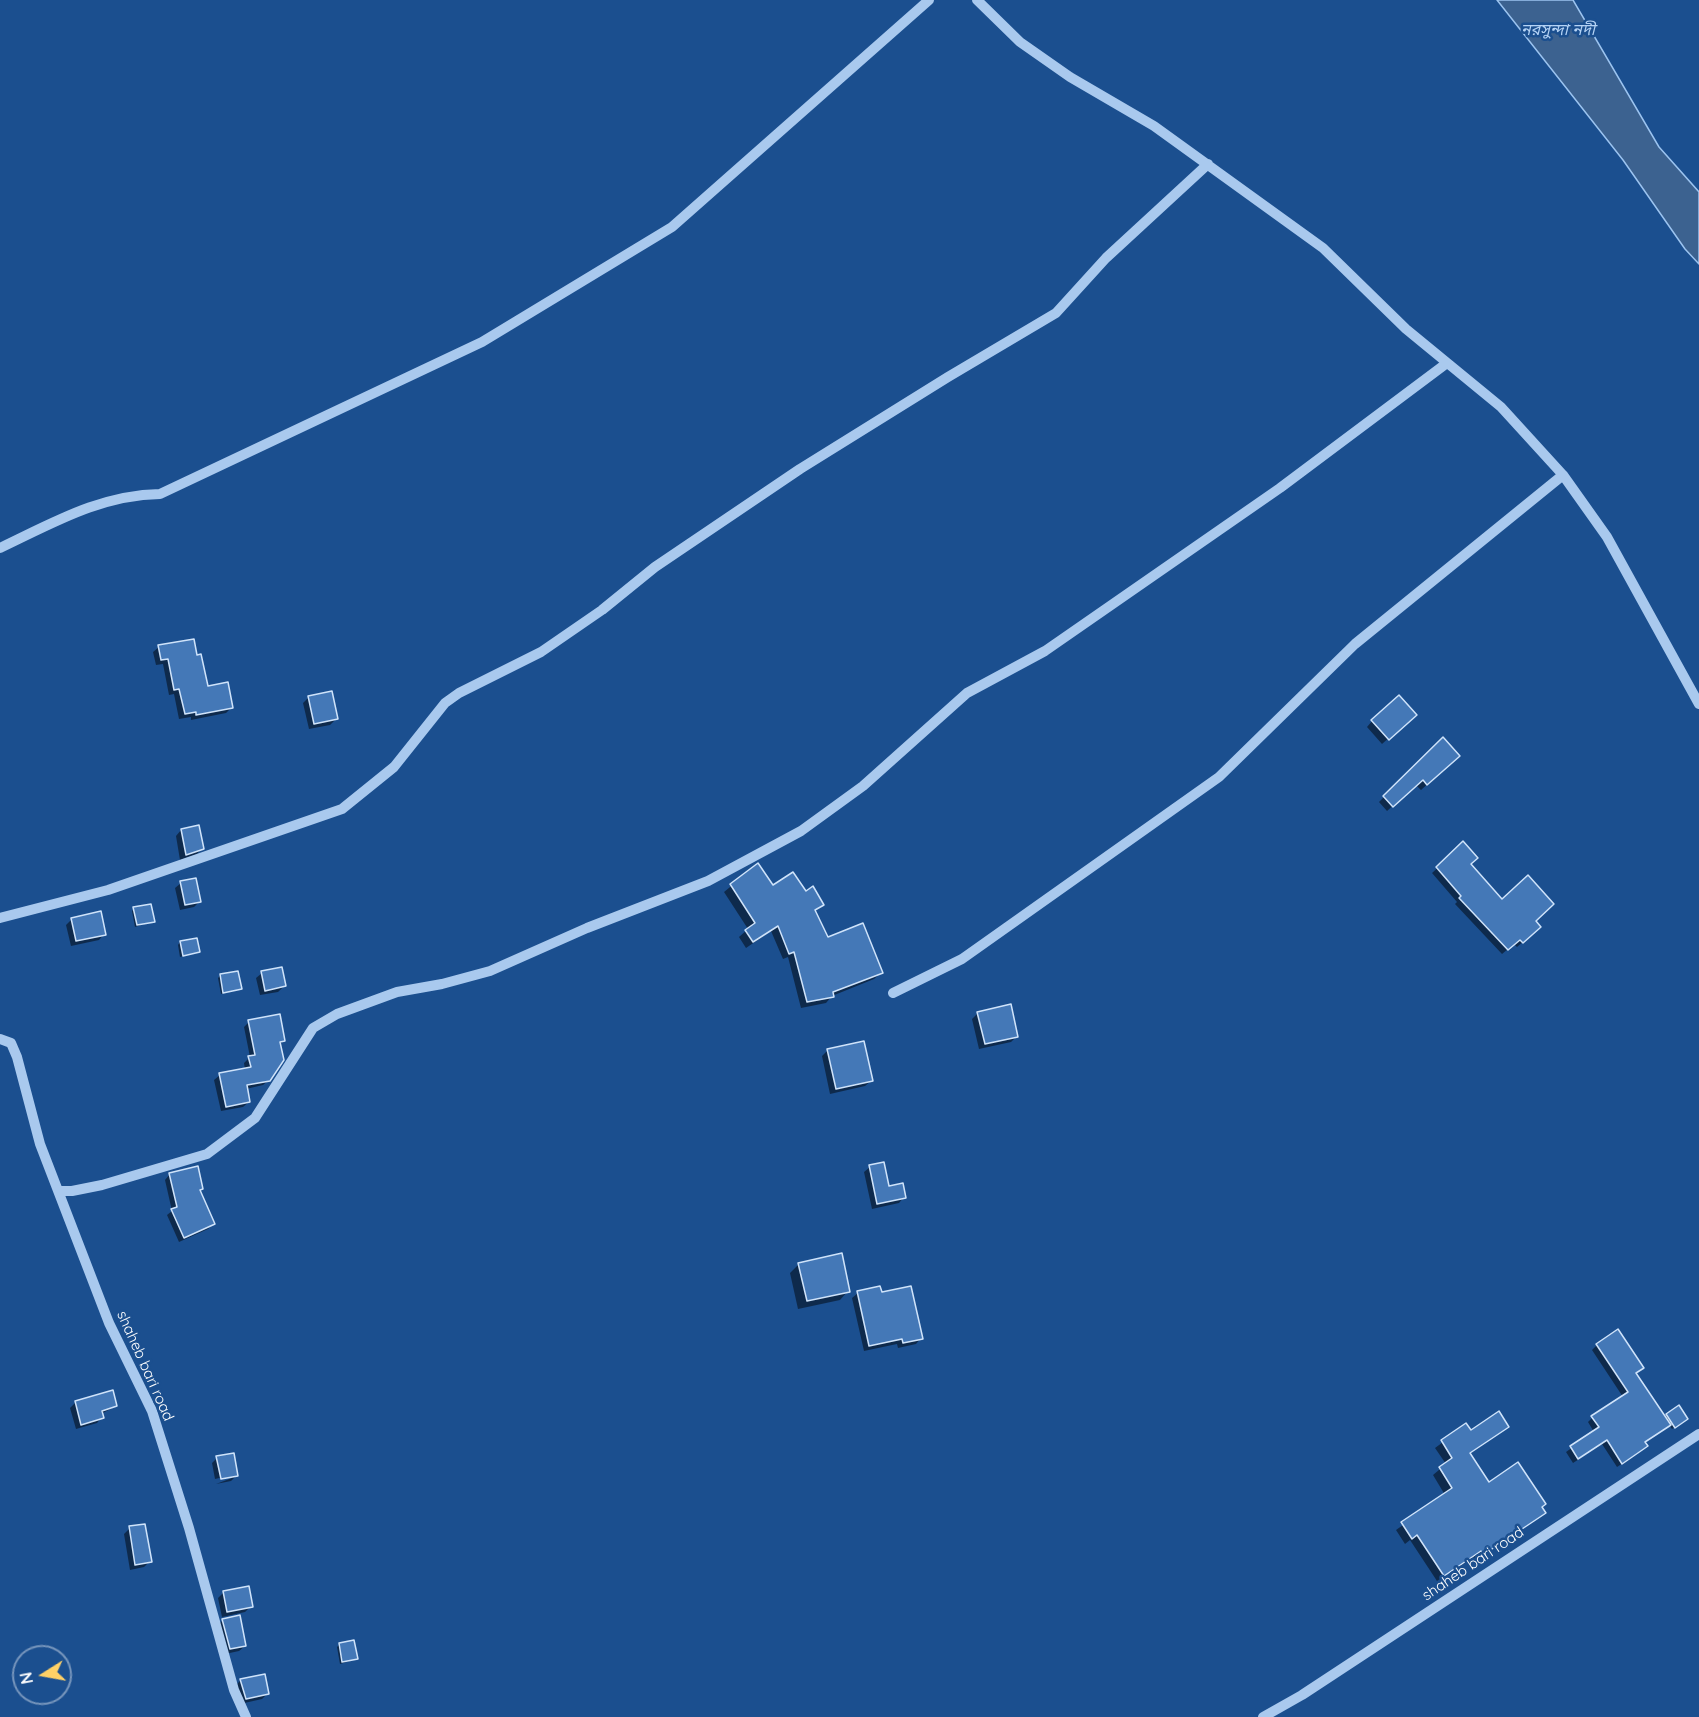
<!DOCTYPE html>
<meta charset="utf-8">
<style>
body{margin:0}
#map{position:relative;width:1699px;height:1717px;overflow:hidden;background:#1b4f8f;font-family:Quicksand,sans-serif}
canvas{display:block}
.north{position:absolute;left:12px;top:1645px;width:60px;height:60px;box-sizing:border-box;background:#1b4f8f;border:2px solid #7695bc;border-radius:50%;rotate:259deg;font-size:16px;font-weight:700;line-height:24px;text-align:center;color:#fff}
.north::after{content:'';display:block;margin:auto;width:21px;height:27px;background:#ffd166;clip-path:polygon(50% 0,100% 100%,50% 72%,0 100%)}
</style>
<div id="map">
<canvas width="1699" height="1717"></canvas>
<div class="north">N</div>
</div>
<script>
const context = document.querySelector('canvas').getContext('2d');
context.lineJoin = 'round';
function fillPath(path, color) { context.fillStyle = color; context.fill(path, 'evenodd'); }
function stroke(path, color, width, dash) { context.strokeStyle = color; context.lineWidth = width; context.lineCap = dash ? 'butt' : 'round'; context.setLineDash(dash || []); context.stroke(path); }
function write(font, color, halo, rows, align = 'center') {
  context.font = font + ' Quicksand,"Noto Sans Bengali",sans-serif'; context.lineWidth = 5; context.setLineDash([]); context.textBaseline = 'middle'; context.strokeStyle = halo; context.fillStyle = color; for (const [text, x, y, turn = 0] of rows) {
    context.save(); context.translate(x, y); context.rotate((+turn || 0) * Math.PI / 180); context.textAlign = isNaN(turn) ? turn : align; if (halo) context.strokeText(text, 0, 0); context.fillText(text, 0, 0); context.restore();
  }
}
const water = new Path2D(`
 M1497 0H1573L1659 147 1699 192V264L1685 249 1623 160Z`);
const shadow = new Path2D(`
 M159 647 207 688 232 707 226 713 191 720V717L179 719 174 694 169 695 163 664 156 665 153 652Z
 M309 697 336 719 330 725 309 729 303 703Z
 M1409 720 1382 744 1367 727 1372 721Z
 M1442 739 1452 762 1421 790 1416 785 1387 811 1379 802Z
 M181 830 202 848 197 854 180 860 176 836Z
 M1463 844 1469 864 1502 901 1534 921V932L1517 947 1514 944 1502 954 1455 904 1457 902 1432 873Z
 M757 865 773 887 805 893 822 904 815 911 827 939 881 973 874 979 832 996 826 1003 801 1008 788 957 783 959 771 931 746 948 739 937 748 929 724 892Z
 M181 883 199 902 194 907 180 910 175 888Z
 M134 909 153 921 135 927 132 911Z
 M72 919 104 934 99 940 71 946 66 925Z
 M180 942 198 952 180 957 178 945Z
 M262 973 284 986 278 992 260 995 256 978Z
 M220 976 240 988 221 994 218 978Z
 M978 1013 1017 1036 1011 1042 979 1049 972 1019Z
 M249 1022 283 1041 279 1045 269 1080 263 1085 246 1089 249 1102 243 1107 221 1111 214 1080 220 1075 245 1070 244 1063 250 1057 244 1027Z
 M828 1050 871 1081 865 1086 830 1094 822 1056Z
 M870 1167 888 1188 904 1197 899 1203 872 1209 864 1172Z
 M170 1174 202 1189 199 1192 213 1224 208 1229 179 1242 167 1215 172 1211 165 1180Z
 M799 1264 848 1291 840 1300 798 1309 790 1273Z
 M858 1293 880 1294 921 1338 916 1344 898 1348 897 1344 864 1351 852 1298Z
 M1597 1345 1637 1373 1635 1374 1664 1418 1679 1407 1684 1421 1672 1429 1669 1425 1644 1443 1646 1446 1641 1451 1617 1467 1602 1444 1573 1463 1566 1452 1594 1432 1588 1422 1592 1418 1623 1397 1592 1350Z
 M112 1392 116 1406 101 1414 102 1417 97 1423 76 1429 70 1408 75 1403Z
 M1466 1425 1471 1432 1507 1427 1469 1454 1488 1484 1541 1508 1544 1513 1476 1560 1474 1557 1437 1581 1410 1540 1405 1544 1396 1530 1445 1495 1433 1475 1446 1464 1435 1448Z
 M217 1458 237 1475 231 1481 216 1484 232 1478V1475L215 1479 212 1463Z
 M130 1528 150 1561 144 1567 130 1570 124 1534Z
 M224 1592 251 1606 245 1612 222 1617 218 1598Z
 M223 1620 245 1646 239 1651 225 1654 217 1626Z
 M339 1645 356 1659 340 1664 337 1647Z
 M264 1676 267 1694 262 1699 240 1704 235 1686 240 1681Z`);
const building = new Path2D(`
 M194 639 197 655 201 654 208 686 228 682 233 708 196 715V712L185 714 179 689 174 690 168 659 161 660 158 645Z
 M332 691 338 719 314 724 308 696Z
 M1399 695 1417 715 1389 740 1371 720Z
 M1443 737 1460 756 1427 785 1423 780 1393 807 1383 796Z
 M199 825 204 849 186 855 181 829Z
 M1463 841 1478 858 1471 864 1502 899 1528 875 1554 904 1536 921 1541 927 1523 943 1520 940 1508 950 1459 898 1461 896 1436 867Z
 M758 863 773 885 793 872 806 891 813 886 824 905 815 910 828 937 863 923 883 973 833 992 834 997 807 1002 794 952 789 954 778 926 753 942 745 930 755 923 730 884Z
 M196 878 201 902 185 905 180 881Z
 M151 904 155 922 137 925 133 907Z
 M101 911 106 935 76 941 71 918Z
 M197 938 200 952 183 956 180 941Z
 M282 967 286 986 265 991 261 971Z
 M238 971 242 989 223 993 220 974Z
 M1011 1004 1018 1037 985 1044 977 1012Z
 M280 1014 285 1041 280 1042 284 1060 270 1081 247 1085 250 1102 226 1107 219 1073 251 1067 248 1056 255 1055 248 1020Z
 M864 1041 873 1081 836 1089 827 1049Z
 M884 1162 889 1186 903 1183 906 1198 877 1204 869 1165Z
 M198 1166 203 1189 200 1190 215 1224 184 1238 171 1209 177 1207 169 1173Z
 M842 1253 850 1292 807 1301 798 1263Z
 M880 1286 882 1292 911 1286 923 1339 903 1343 902 1339 869 1346 857 1291Z
 M1618 1329 1644 1368 1636 1373 1671 1425 1645 1442 1648 1446 1622 1464 1607 1440 1578 1459 1570 1446 1599 1427 1591 1416 1628 1392 1596 1344Z
 M113 1390 117 1406 102 1411 104 1418 81 1425 75 1401Z
 M1679 1405 1688 1419 1675 1428 1666 1414Z
 M1499 1411 1509 1427 1470 1453 1489 1482 1518 1462 1546 1504 1542 1507 1546 1513 1483 1555 1481 1551 1444 1576 1417 1535 1412 1539 1401 1522 1452 1488 1439 1467 1452 1458 1441 1440 1466 1423 1471 1430Z
 M234 1453 238 1476 221 1479 216 1456Z
 M145 1524 152 1562 135 1565 129 1526Z
 M249 1586 253 1607 227 1612 223 1591Z
 M240 1615 246 1646 230 1649 222 1619Z
 M354 1640 358 1659 342 1662 339 1643Z
 M265 1674 269 1694 246 1699 240 1679Z`);
const minor = new Path2D(`
 M977 0 1020 42 1070 77 1154 126 1323 248 1406 329 1501 407 1563 475 1607 537 1699 704
 M0 548C53 523 100 495 160 494L482 342 672 227 929 0
 M0 918 108 890 342 809 394 767 445 703 459 693 541 652 602 610 655 567 800 469 948 377 1056 313 1106 258 1208 164
 M893 993 962 959 1219 777 1355 644 1563 475
 M0 1039 11 1043 17 1057 40 1144 109 1323 152 1411 189 1528 234 1690 246 1717
 M59 1191H72L102 1185 207 1154 255 1118 313 1028 337 1014 397 992 442 984 490 971 587 928 708 881 801 831 863 786 967 693 1045 651 1280 488 1447 363
 M1263 1717 1302 1695 1699 1434`);
const streetNames = [
 ["shaheb bari road",145,1366,66],
 ["shaheb bari road",1473,1564,-34]
];
const waterNames = [
 ["নরসুন্দা নদী",1558,30]
];
fillPath(water, '#3c6290');
stroke(water, '#9cc4f0', 1.5);
fillPath(shadow, '#0007');
fillPath(building, '#4478b7');
stroke(building, '#cfe3fa', 1.5);
stroke(minor, '#a9c9ee', 10);
write('15px', '#fff', '#1b4f8f', streetNames);
write('italic 16px', '#b5d3f5', '#1b4f8f', waterNames);
</script>
